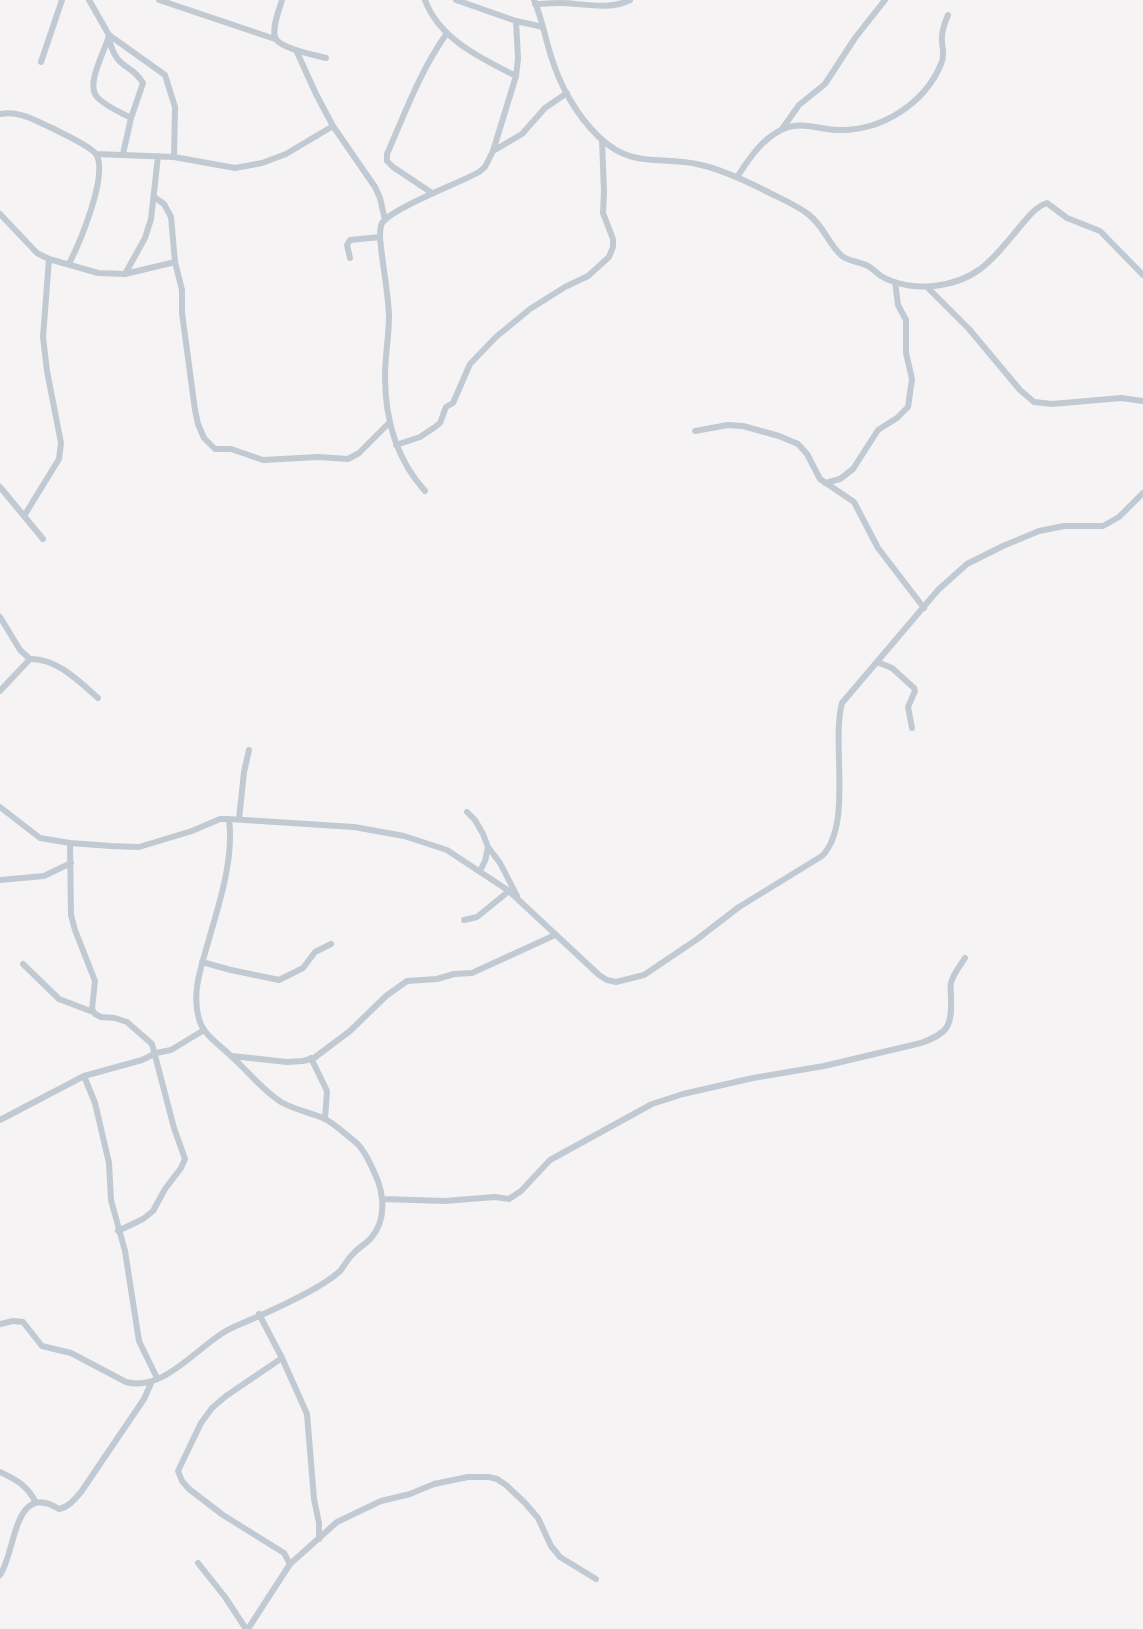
<!DOCTYPE html>
<style>
body{margin:0}
canvas{display:block;background:#f5f3f3}
</style>
<canvas width="1143" height="1629"></canvas>
<script>
const context = document.querySelector('canvas').getContext('2d');
context.lineJoin = 'round';
function stroke(path, color, width, dash) { context.strokeStyle = color; context.lineWidth = width; context.lineCap = dash ? 'butt' : 'round'; context.setLineDash(dash || []); context.stroke(path); }
const minor = new Path2D(`
 M89 0 109 35C106 50 84 85 98 98 107 107 120 112 131 118
 M159 0 275 39
 M282 0C279 10 272 27 275 37 278 48 314 55 326 58
 M425 0C439 39 482 59 516 76
 M456 0 516 21 543 27
 M534 0C542 18 545 38 551 56 560 86 577 116 599 137 633 170 661 155 701 165 723 170 744 180 764 190 779 198 795 204 808 214 824 226 829 245 842 256 848 261 856 261 863 264 871 266 875 272 881 276 896 285 917 288 934 286 980 281 995 256 1023 223 1030 215 1037 206 1047 203L1067 218 1100 231 1143 275
 M535 4C543 4 551 3 559 3 582 3 609 11 630 0
 M109 35 165 75 175 107 174 157
 M109 39C117 71 130 62 143 83L131 118 123 154
 M296 50 316 94 333 126 375 187 380 198 385 220
 M41 62 62 0
 M0 114C19 110 36 121 52 128 63 134 89 145 96 154 109 175 79 244 69 264
 M782 129 799 105 825 84 855 38 885 0
 M493 151 516 76 518 59 516 21
 M96 154 174 157 235 168 262 163 286 154 333 126
 M737 177C749 159 761 140 781 130 801 120 819 130 839 130 882 131 925 103 941 64 946 54 941 46 942 37 942 29 945 22 948 15
 M432 193 393 167 387 161V154C405 113 420 71 447 33
 M154 197 164 204 171 217 175 262 182 290V313L195 410 198 424 204 438 215 449H231L263 460 318 457 348 459 359 453 390 422
 M0 214 37 253 49 259 98 273 125 274 175 262
 M350 258 347 245 350 240 380 237
 M125 274 145 238 151 219 158 156
 M927 287 969 329 1020 390 1034 402 1052 404 1121 398 1143 401
 M695 431 728 425 743 426 779 436 798 444 807 454 820 479 854 502 878 548 924 608
 M396 445 420 437 435 427 440 423 446 407 453 403 470 364 496 337 530 309 565 287 588 276 609 257 613 247V239L603 213 604 192 602 140
 M825 483 840 479 853 469 878 430 897 418 908 407 912 379 906 353V320L898 305 895 282
 M0 487 43 539
 M425 491C396 459 385 419 385 376 385 356 389 336 389 316 388 290 382 263 380 237 380 233 380 227 382 223 392 208 460 183 479 172L485 167 493 151 522 134 545 108 567 93
 M24 516 59 459 61 443 47 371 43 337 49 259
 M0 617 20 650 30 659C56 658 79 681 98 698
 M877 662 892 668 914 688 915 691 908 707 912 728
 M0 691 30 659
 M0 807 40 838 70 843 111 846 139 847 192 831 220 819H229L354 827 404 836 447 850 509 891 599 975 607 980 616 982 644 975 696 940 739 907 822 856C853 825 831 743 842 703L938 590 967 564 1003 546 1039 531 1064 526H1103L1119 517 1143 493
 M467 812 475 820 483 834 488 847 500 863 517 896
 M239 819 244 772 249 750
 M70 843 71 915 75 930 95 981 92 1009 95 1014 101 1017 115 1018 127 1022 152 1044 174 1128 185 1159 181 1168 165 1189 153 1211 143 1219 118 1231
 M480 871 485 861 488 847
 M0 880 44 876 71 863
 M464 920 477 917 509 891
 M202 962 231 970 279 980 303 968 315 952 331 944
 M23 964 59 999 93 1012
 M232 1056 287 1062 303 1061 314 1058 350 1031 386 996 407 981 437 979 454 974 472 973 555 935
 M311 1058 327 1091 325 1119
 M84 1076 95 1103 109 1163 111 1200 125 1251 139 1341 157 1378
 M0 1120 84 1076 142 1060 156 1053 171 1050 204 1030
 M383 1199 444 1201 495 1197 509 1199 521 1191 550 1160 652 1104 683 1094 753 1078 824 1066 921 1043C948 1033 952 1027 951 997 951 993 950 987 951 983 953 974 960 966 965 958
 M259 1314 282 1358 307 1414 314 1499 319 1523V1539
 M0 1324 13 1321 23 1322 42 1346 71 1353 126 1382C167 1393 201 1340 236 1326 262 1315 320 1290 340 1271 345 1265 348 1258 354 1253 359 1247 366 1244 371 1238 387 1220 384 1193 375 1174 370 1163 363 1147 353 1140 344 1133 334 1123 323 1118 309 1112 295 1110 281 1102 262 1090 248 1071 231 1056 220 1045 203 1035 199 1019 191 992 202 965 209 939 220 901 234 858 229 819
 M282 1358 226 1396 212 1408 201 1423 178 1471 182 1481 189 1489 223 1515 284 1553 290 1564
 M0 1472C17 1480 28 1486 36 1503
 M198 1563 225 1597 246 1629
 M0 1575C16 1553 13 1480 59 1509 69 1507 75 1499 81 1492L144 1399 152 1381
 M248 1629 290 1564 337 1522 381 1501 410 1494 434 1484 468 1477H489L497 1479 506 1485 525 1503 538 1518 551 1546 560 1557 596 1579`);
stroke(minor, '#c1cad2', 6);
</script>
